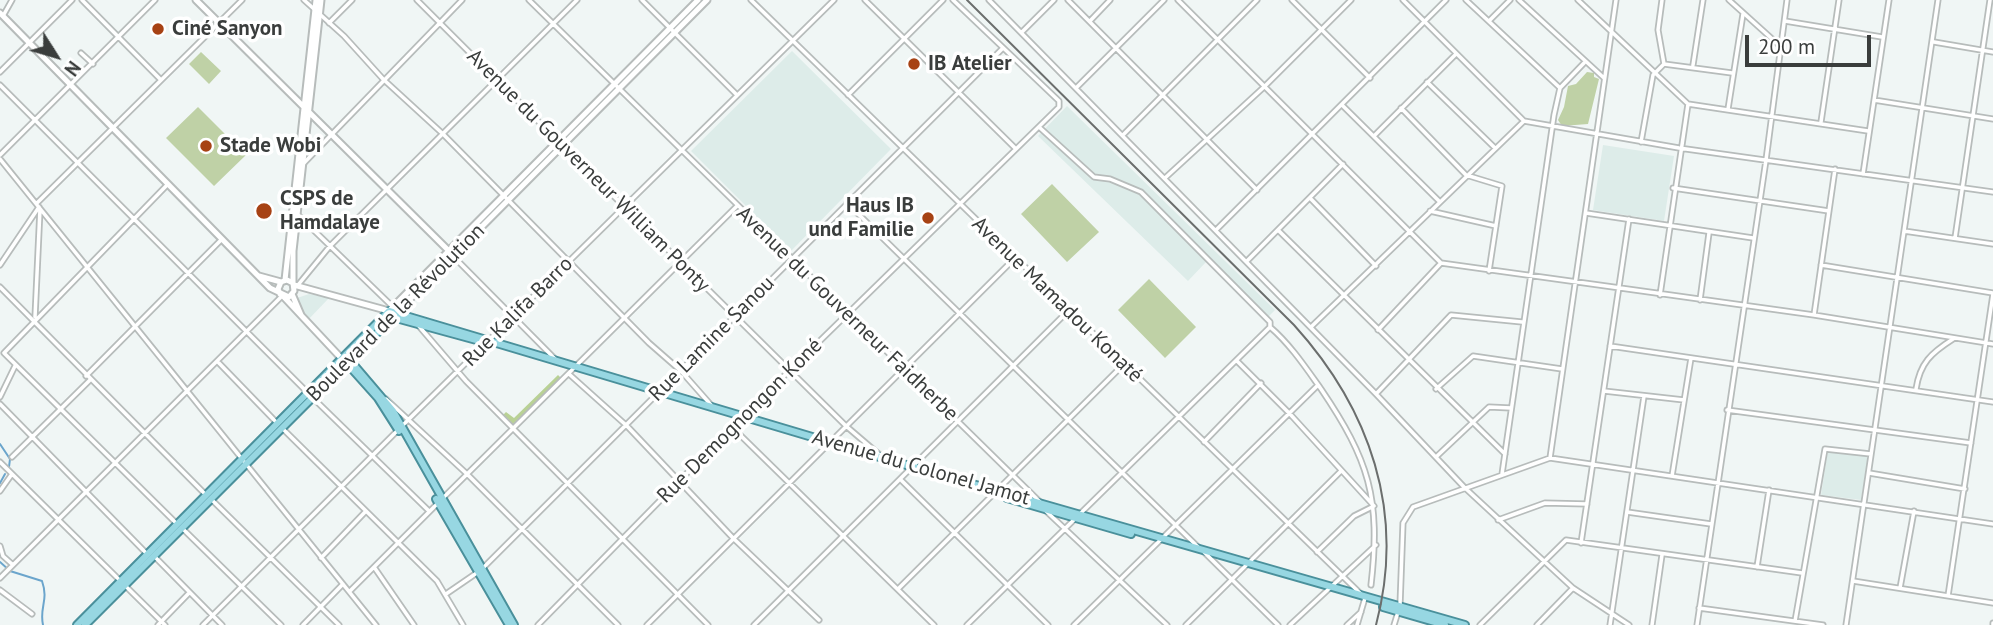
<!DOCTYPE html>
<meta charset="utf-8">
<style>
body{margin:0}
#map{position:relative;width:1993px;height:625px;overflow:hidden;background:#f0f6f5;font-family:"PT Sans",sans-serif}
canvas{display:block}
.north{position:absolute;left:21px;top:21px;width:70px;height:70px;-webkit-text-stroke:5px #fff;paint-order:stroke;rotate:127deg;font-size:19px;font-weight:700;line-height:28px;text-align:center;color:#3a3d3c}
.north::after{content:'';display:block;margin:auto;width:24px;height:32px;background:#3a3d3c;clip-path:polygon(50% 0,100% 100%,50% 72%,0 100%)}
.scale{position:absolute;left:1745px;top:35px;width:126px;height:32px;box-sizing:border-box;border:4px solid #3a3d3c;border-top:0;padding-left:9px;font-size:21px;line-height:24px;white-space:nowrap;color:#3a3d3c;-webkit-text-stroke:5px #fff;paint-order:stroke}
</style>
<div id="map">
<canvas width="1993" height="625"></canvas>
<div class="north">N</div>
<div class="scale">200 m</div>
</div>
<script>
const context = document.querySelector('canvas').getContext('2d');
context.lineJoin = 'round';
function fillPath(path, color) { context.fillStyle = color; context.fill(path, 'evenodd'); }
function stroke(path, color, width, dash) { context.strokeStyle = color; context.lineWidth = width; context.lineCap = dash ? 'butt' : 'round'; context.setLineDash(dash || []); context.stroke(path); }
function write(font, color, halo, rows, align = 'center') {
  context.font = font + ' "PT Sans",sans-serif'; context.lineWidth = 7; context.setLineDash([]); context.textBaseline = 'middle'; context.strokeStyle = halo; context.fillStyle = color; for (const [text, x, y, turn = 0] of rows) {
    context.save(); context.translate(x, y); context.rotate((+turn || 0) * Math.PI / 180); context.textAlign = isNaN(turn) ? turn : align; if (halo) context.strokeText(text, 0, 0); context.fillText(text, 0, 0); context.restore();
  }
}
const built = new Path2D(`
 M792 51 891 149 791 251 691 151Z
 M1067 106 1275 310 1265 320 1206 262 1188 281 1038 136Z
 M1603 145 1674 156 1664 221 1593 210Z
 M309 294 329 298 307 321 297 298Z
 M1828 450 1868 455 1861 500 1821 495Z`);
const green = new Path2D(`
 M201 52 221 71 209 84 189 64Z
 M1587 72 1594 73V77L1599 79 1588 124 1562 126 1558 120 1564 107 1568 86 1576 84Z
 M198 107 246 155 214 186 166 138Z
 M1052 184 1099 232 1067 262 1021 214Z
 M1149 279 1196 327 1165 358 1118 310Z`);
const forest = new Path2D(`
 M558 375 562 379 513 427 503 415 506 412 514 418Z`);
const stream = new Path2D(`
 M0 444 10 459 9 467
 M0 483 5 474
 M0 562 10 571 42 581C49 601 39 607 43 625`);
const street = new Path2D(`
 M82 0 161 80
 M304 0 344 36 383 79 443 134 649 343 681 371 711 405
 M417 0 558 141
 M529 0 1040 502
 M642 0 736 94
 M751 0 1365 598 1357 625
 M865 0 1016 149
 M989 0 1376 394 1464 487 1573 588 1629 625
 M1068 0 1257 190
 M1178 0 1441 263 1814 315 1993 344
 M1292 0 1370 78
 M1403 0 1524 121 1679 148 1993 192
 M1466 0 1559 87
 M1519 0 1604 78
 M1578 0 1688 104 1868 131
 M1729 0 1780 46
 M3 16 12 0
 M1090 21 1110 0
 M1489 21 1510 0
 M1785 21 1882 37
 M329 23 352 0
 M1022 32 1054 0
 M1934 42 1993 52
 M81 53 93 64
 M1664 64 1732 73
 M1693 65 1703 0
 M0 72 72 0
 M1427 82 1495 148
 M0 85 308 393
 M1076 88 1164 0
 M848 95 943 0
 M1874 100 1993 119
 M1342 105 1439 201
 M1401 108 1466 175 1502 186 1489 271
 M1728 109 1743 14
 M1821 122 1839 0
 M1039 127 1094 177 1110 179 1141 192 1270 322V327
 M1123 135 1257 0
 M1374 136 1456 54
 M1641 142 1653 75 1664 64 1658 30 1662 0
 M563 146 846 426 881 456
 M0 155 155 0
 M0 159 376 625
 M303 164 462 0
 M1863 174 1889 0
 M1165 178 1264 87 1351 0
 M168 184 4 353 177 524
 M1673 188 1829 211
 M1310 198 1376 266
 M37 203 242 0
 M847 203 1198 547
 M1430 211 1496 226
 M1586 213 1753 238
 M297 214 393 307
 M1216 230 1446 0
 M1278 230 1505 454
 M1904 231 1993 244
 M1955 238 1990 0
 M453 256 555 359
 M1247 261 1343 164
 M0 265 39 207
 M1821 265 1993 293
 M298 285 330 246 577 0
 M0 287 205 494
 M1660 295 1688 104
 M1700 300 1709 233
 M1814 315 1835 169
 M35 317 40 209
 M418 325 466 381 708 625
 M1311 327 1523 122
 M1378 330 1441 263
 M1610 346 1993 402
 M217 361 277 423
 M1237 361 1290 414 1374 506 1354 516 1317 552
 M569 374 627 426 733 538 819 620
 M86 376 222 239
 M1436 389 1473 356 1562 369
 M1916 389C1920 363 1931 353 1953 339
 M1604 391 1684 400
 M1376 394 1451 315 1522 322
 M0 397 15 366
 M313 398 429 511
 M386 399 467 474 618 625
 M0 404 147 554
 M1727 410 1971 443
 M403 425 834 0
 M282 428 437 581 463 625
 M733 428 934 625
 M1204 442 1261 383
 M12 457 90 380
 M1436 457 1489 407 1511 408
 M1550 458 1616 0
 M0 462 165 625
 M1869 473 1965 489
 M1502 474 1554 115 1560 88 1584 63
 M1672 476 1691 358
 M900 479 1048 625
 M0 491 12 474
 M443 498 737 206
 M211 499 339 625
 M1046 511 1167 625
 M1627 512 1711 524
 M1498 520 1545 503 1587 504
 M183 529 281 625
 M1581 543 1629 219
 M0 546 3 556 13 565
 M1204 552 1278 625
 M155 557 222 625
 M321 558 366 511
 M374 567 414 625
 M1757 567 1769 490
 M0 578 282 296
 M1853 581 1993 603
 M1900 588 1914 511
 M898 589 1123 365
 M0 590 32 614
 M350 591 438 503
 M446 594 481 570 1003 48
 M1948 596 1993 294
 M1400 605 1403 523 1413 507 1550 458 1993 524
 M1699 608 1823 625
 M1795 621 1825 449 1871 454
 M158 625 189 593
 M203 625 397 431
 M303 625 343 584
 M538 625 740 419 1059 107V101L953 0
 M647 625 1015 258
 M754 625 1069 310
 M967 625 1270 327C1290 344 1306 368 1321 389 1369 460 1381 498 1371 585
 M1074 625 1318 385
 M1186 625 1341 471
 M1290 625 1376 545
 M1347 625 1361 612
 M1394 625 1398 612
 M1480 625 1566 540 1802 573
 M1537 625 1573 588
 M1610 625 1644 396
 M1652 625 1662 555
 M1697 625 1766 160 1787 0
 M1846 625 1938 0
 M1993 625V623`);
const secondary = new Path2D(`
 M196 0 450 252
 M0 13 270 288 289 297 294 291 293 283 287 280 281 282 278 289 280 294
 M259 276 281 282
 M285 280 316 0
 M293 283V251L321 0
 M294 285 389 311 698 0
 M292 294 301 315
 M283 296 341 358
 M396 313 707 0`);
const primary = new Path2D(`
 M385 315 480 341
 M347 357 393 411 514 625
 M344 360 378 398 399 431
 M1007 498 1131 534
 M436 499 509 625
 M1383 607 1445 625
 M77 625 389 311 913 467 1465 625
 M85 625 393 317`);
const rail = new Path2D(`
 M967 0 1294 325C1370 409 1406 512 1376 625`);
const markers = [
 [158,29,7,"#a74214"],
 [914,64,7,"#a74214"],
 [206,146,7,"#a74214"],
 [264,211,9,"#a74214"],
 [928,218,7,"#a74214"]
];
const poiNames = [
 ["Ciné Sanyon",172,29],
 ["IB Atelier",928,64],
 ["Stade Wobi",220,146],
 ["CSPS de",280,199],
 ["Hamdalaye",280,223],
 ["Haus IB",914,206,"right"],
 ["und Familie",914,230,"right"]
];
const streetNames = [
 ["Avenue du Gouverneur William Ponty",588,171,45],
 ["Avenue Mamadou Konaté",1057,300,44],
 ["Rue Kalifa Barro",518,312,-45],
 ["Boulevard de la Révolution",396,313,-45],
 ["Avenue du Gouverneur Faidherbe",847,314,44],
 ["Rue Lamine Sanou",712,339,-45],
 ["Rue Demognongon Koné",740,421,-45],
 ["Avenue du Colonel Jamot",921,468,16]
];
fillPath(built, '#ddece9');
fillPath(green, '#bfd1a6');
fillPath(forest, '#b9d195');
stroke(stream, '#6ba5cc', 2);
stroke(street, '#b7bcbb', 7);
stroke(secondary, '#b7bcbb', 9);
stroke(primary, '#4a909b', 10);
stroke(street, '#fff', 3.5);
stroke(secondary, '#fff', 5);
stroke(primary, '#97d7e2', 6);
stroke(rail, '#6b6e6d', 2);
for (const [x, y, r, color] of markers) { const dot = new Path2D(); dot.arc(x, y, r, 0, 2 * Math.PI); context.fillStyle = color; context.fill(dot); stroke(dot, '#fff', 2.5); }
write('bold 21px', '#3a3d3c', '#fff', poiNames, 'left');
write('21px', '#3a3d3c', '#fff', streetNames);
</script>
